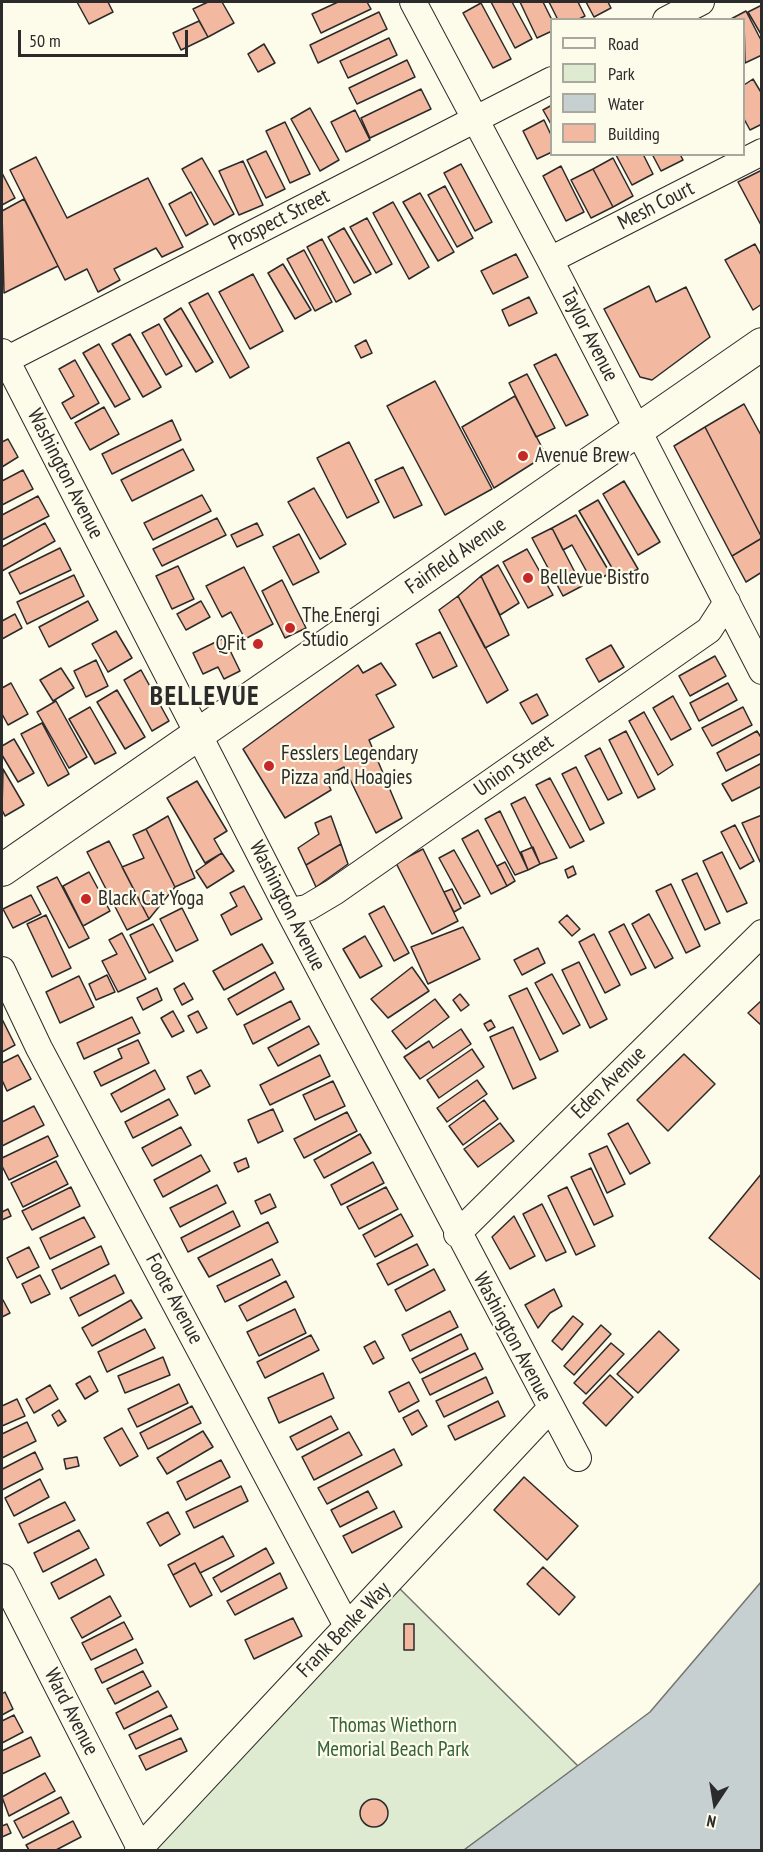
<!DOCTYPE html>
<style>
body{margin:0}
#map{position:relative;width:763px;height:1852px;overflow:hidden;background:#fdfbea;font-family:"PT Sans Narrow",sans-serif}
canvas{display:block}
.frame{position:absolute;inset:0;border:3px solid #2b2b2b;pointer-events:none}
.legend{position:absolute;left:550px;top:18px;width:195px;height:138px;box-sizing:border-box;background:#fdfbea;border:2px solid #a9a89e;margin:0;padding:8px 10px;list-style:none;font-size:18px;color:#2b2b2b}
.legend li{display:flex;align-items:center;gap:12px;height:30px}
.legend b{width:30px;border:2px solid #a9a89e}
.north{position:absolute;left:685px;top:1774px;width:60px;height:60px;-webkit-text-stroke:4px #fdfbea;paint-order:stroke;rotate:192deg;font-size:16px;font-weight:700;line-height:24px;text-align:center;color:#2b2b2b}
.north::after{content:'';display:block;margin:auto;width:21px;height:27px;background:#2b2b2b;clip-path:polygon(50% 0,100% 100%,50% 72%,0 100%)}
.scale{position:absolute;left:18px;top:30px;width:170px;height:27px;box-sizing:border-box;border:3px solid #2b2b2b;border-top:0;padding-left:8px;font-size:18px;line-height:21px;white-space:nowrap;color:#2b2b2b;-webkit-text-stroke:4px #fdfbea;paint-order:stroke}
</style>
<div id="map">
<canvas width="763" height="1852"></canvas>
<div class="frame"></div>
<ul class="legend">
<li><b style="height:8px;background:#fdfbea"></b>Road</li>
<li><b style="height:16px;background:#deebd1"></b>Park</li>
<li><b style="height:16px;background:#c7d0d0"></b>Water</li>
<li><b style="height:16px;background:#f2b8a0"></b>Building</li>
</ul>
<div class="north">N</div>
<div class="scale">50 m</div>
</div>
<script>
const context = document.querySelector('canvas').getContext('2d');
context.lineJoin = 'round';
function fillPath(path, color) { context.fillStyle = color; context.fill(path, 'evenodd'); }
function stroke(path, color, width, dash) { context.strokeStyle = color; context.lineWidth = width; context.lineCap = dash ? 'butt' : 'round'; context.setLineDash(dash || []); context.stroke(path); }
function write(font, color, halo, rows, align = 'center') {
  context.font = font + ' "PT Sans Narrow",sans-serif'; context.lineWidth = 4.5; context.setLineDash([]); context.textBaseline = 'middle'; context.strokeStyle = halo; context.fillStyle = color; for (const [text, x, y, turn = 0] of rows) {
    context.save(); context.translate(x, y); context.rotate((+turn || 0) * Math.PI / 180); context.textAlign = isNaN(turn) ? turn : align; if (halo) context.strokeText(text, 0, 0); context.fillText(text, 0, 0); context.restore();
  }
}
const green = new Path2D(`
 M391 1580 578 1766 464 1850H138Z`);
const water = new Path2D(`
 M761 1582V1850H464L650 1712Z`);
const building = new Path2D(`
 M77 2H108L113 12 89 24Z
 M208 2H222L234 23 208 37 193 9Z
 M338 2H367L371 9 321 33 312 14Z
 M491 2H512L532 39 515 48Z
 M520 2H543L552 20V31L537 38Z
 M549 2H578L585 16 577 20H558Z
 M586 2H608L611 8 594 17Z
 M481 3 511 59 493 68 463 13Z
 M762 5V36L748 12Z
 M746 11 762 42V55L745 63 744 20H729Z
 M379 12 387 29 318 63 310 45Z
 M199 21 208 37 181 50 173 33Z
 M389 38 397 55 348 78 340 61Z
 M264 44 275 63 258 72 248 54Z
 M407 60 415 77 357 104 349 88Z
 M753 79 762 94V124L750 130 744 119V85Z
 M421 89 431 109 370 138 361 118Z
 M552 105V126L543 110Z
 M310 108 339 160 320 171 291 119Z
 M355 110 370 140 346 152 331 122Z
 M544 120 552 137V152L537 159 523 131Z
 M285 122 310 174 290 183 266 131Z
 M266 151 285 189 266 198 247 160Z
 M643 154 653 174 632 185 616 155Z
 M652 154H680L683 160 661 171Z
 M36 157 67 218 148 178 183 247 162 257 156 248 114 269 120 280 98 292 87 269 65 280 10 170Z
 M202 158 234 214 214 225 182 169Z
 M613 158 633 196 613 207 593 169Z
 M243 161 263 205 239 215 219 171Z
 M461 164 492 222 475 231 444 173Z
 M561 166 584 212 566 221 543 176Z
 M593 169 613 207 591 218 571 180Z
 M762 170V227L738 182Z
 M2 173 15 198 2 205Z
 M445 186 473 238 457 247 428 195Z
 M191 192 208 224 186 236 169 204Z
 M420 193 454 252 438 261 403 202Z
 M24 199 58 266 4 293 2 211Z
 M393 202 429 267 409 279 373 213Z
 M367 218 392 264 376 273 350 227Z
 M344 228 371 274 354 283 328 237Z
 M322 239 351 294 336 302 307 247Z
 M755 244 762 257V304L753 310 725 260Z
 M304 250 332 302 315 311 287 259Z
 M516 254 528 277 493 294 481 271Z
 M283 264 311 310 295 319 268 273Z
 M253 274 283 331 250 349 219 292Z
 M649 286 656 302 686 287 710 337 652 380 640 377 604 309Z
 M208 293 249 367 230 378 189 303Z
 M529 297 537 313 509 326 502 310Z
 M181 308 213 362 196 372 164 319Z
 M159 324 182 366 166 375 142 333Z
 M130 334 161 387 143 397 112 344Z
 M366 340 372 353 361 358 355 346Z
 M99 344 130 399 115 407 83 353Z
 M556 354 588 415 566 426 534 365Z
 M75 360 99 403 71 419 62 403 74 396 59 369Z
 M527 374 555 428 536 437 509 383Z
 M435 381 492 489 445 515 387 406Z
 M515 396 546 455 494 488 462 427Z
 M744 404 762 437V538L705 427Z
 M104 407 119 434 90 450 75 423Z
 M172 420 181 440 112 474 102 454Z
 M705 427 762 538 732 556 674 446Z
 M8 439 18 457 2 467V442Z
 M349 442 379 502 347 518 317 458Z
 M183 449 194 470 132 501 121 480Z
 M403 467 422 505 394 518 375 480Z
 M23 470 33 489 2 505V481Z
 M624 481 660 542 638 555 603 494Z
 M314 488 346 544 320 559 288 502Z
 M202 495 211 511 153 540 144 523Z
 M38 496 49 516 2 540V515Z
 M598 500 638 569 619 580 579 511Z
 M576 515 610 573 593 583 572 545 563 550 552 528Z
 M217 518 226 535 162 566 153 549Z
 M45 523 55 541 2 571V547Z
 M257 523 263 535 237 547 231 535Z
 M552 528 582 586 563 596 532 538Z
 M299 534 319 572 293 585 273 547Z
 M762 538V572L746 582 732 556Z
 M60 548 71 570 20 594 9 573Z
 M527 549 553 595 528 608 503 562Z
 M498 565 519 603 500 615 481 576Z
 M178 566 194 599 172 609 156 576Z
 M244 567 273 624 245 639 231 612 222 617 206 586Z
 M74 575 84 596 27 624 17 602Z
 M481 576 509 635 485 648 458 596Z
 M282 580 306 628 285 638 262 591Z
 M458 596 508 690 487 703 439 610Z
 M88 601 98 620 49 647 39 627Z
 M201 601 210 617 186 630 177 614Z
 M15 614 22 628 2 639V621Z
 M116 631 132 658 108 672 92 644Z
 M440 632 457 666 433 678 416 644Z
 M224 638 240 671 224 679 218 667 203 674 193 653Z
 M611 645 624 667 599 682 586 659Z
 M715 656 726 676 690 696 679 676Z
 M96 660 108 686 86 697 74 671Z
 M381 663 396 685 376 695 394 727 369 740 402 818 376 833 344 767 325 777 331 790 285 818 243 749 358 665 363 673Z
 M61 668 74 688 53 701 40 680Z
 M141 670 169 721 152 731 124 680Z
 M11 683 28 714 8 725 2 714V688Z
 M728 683 737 700 699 721 690 703Z
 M117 690 145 737 125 749 97 702Z
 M537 694 548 715 532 724 520 703Z
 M673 696 691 729 671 740 653 708Z
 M56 701 87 757 69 768 37 712Z
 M90 707 116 753 95 764 69 719Z
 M743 707 752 725 712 746 702 728Z
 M644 712 673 765 658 775 629 721Z
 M42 723 69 774 48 786 21 734Z
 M626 731 655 789 638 798 609 740Z
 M757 731 762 739V753L726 771 717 753Z
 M14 739 34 773 18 782 2 755V746Z
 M600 748 622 793 608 800 585 756Z
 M762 763V786L732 801 722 784Z
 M576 767 604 823 590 830 562 774Z
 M3 769 24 805 5 816 2 810Z
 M550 778 584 841 570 848 536 785Z
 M197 781 227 831 214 839 222 853 205 863 167 798Z
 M525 797 557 858 540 864 511 804Z
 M500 811 528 870 515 875 485 819Z
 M762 815V866L742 823Z
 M168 816 195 878 175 887 146 829Z
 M331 816 341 844 306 865 298 848 319 834 315 823Z
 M735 825 754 861 740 869 721 832Z
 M146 829 175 887 149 919 122 867 144 858 133 835Z
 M478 830 507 886 491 894 462 839Z
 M109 841 149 919 127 930 87 852Z
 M341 844 348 864 316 887 306 865Z
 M533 847 540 864 528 870 521 852Z
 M423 849 458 921 432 934 396 863Z
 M454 850 480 896 464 904 439 858Z
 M722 852 747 903 727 912 703 861Z
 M222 853 234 871 207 888 196 871Z
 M505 862 515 881 507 886 497 866Z
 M573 866 576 874 568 878 565 870Z
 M89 872 110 911 83 926 63 886Z
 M697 873 720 923 705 930 682 880Z
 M57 877 89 938 69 948 37 887Z
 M671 884 700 946 686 953 656 891Z
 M244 886 262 919 231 935 221 915 237 906 230 893Z
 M452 889 461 908 454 912 444 892Z
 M31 895 41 914 13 928 3 909Z
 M384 906 409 953 394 961 369 914Z
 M182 908 198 940 176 951 160 919Z
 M649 914 673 958 655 968 632 924Z
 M46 915 71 968 52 977 27 924Z
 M567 915 580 929 572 936 559 922Z
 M153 924 173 961 149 973 130 935Z
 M624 924 646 968 631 975 609 932Z
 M463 927 480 959 428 984 411 947Z
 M122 933 146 979 118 992 102 961 117 954 109 940Z
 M594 934 620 985 605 993 579 942Z
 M365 936 382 966 360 978 343 949Z
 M262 944 273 963 224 990 213 971Z
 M538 948 545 963 522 975 514 960Z
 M579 962 607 1019 590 1028 562 970Z
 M412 967 429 991 388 1018 371 999Z
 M275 972 284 989 237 1015 228 999Z
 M552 974 580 1025 563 1034 535 983Z
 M107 975 115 992 96 1000 89 984Z
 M79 976 94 1007 60 1023 46 992Z
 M184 983 193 999 182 1005 174 989Z
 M157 988 162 1000 143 1010 137 998Z
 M527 988 558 1051 540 1060 509 996Z
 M460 994 469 1005 461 1011 453 1000Z
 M435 999 449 1017 406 1049 392 1031Z
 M762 1000V1026L748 1013Z
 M291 1001 300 1019 253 1044 244 1025Z
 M173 1011 184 1031 172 1037 161 1018Z
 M198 1011 207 1028 197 1033 188 1016Z
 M132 1017 140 1033 84 1059 77 1043Z
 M2 1019 15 1045 2 1052Z
 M491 1020 495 1027 488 1031 484 1024Z
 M309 1026 319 1044 278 1066 268 1048Z
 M513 1027 536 1078 513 1089 490 1037Z
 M461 1029 471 1044 420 1079 404 1057 429 1041 433 1048Z
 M138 1040 149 1063 101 1086 94 1072 122 1058 118 1049Z
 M472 1049 484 1067 439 1098 427 1080Z
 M684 1054 715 1084 668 1131 637 1100Z
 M18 1055 31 1079 7 1091 2 1080V1063Z
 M320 1055 330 1076 270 1105 260 1085Z
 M155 1070 165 1089 121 1112 111 1094Z
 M201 1070 210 1086 195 1094 187 1077Z
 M477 1080 487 1094 447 1122 437 1108Z
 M333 1081 345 1106 315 1120 303 1095Z
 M169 1099 178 1115 133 1138 125 1122Z
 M484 1100 498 1119 463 1145 449 1126Z
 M34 1106 44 1125 2 1146V1122Z
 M273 1109 283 1131 258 1143 248 1120Z
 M347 1112 357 1131 304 1158 294 1139Z
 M500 1123 514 1141 478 1167 464 1149Z
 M628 1123 650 1163 630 1174 608 1134Z
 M181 1127 191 1145 152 1166 142 1148Z
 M360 1134 371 1153 324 1178 314 1160Z
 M48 1136 58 1156 9 1180 2 1166V1158Z
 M607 1146 625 1184 607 1193 589 1154Z
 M201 1155 210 1171 163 1197 154 1180Z
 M246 1158 249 1167 238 1172 234 1163Z
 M56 1161 68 1184 23 1207 11 1183Z
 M373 1162 384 1183 341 1205 331 1185Z
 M591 1168 613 1216 594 1225 571 1177Z
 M762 1173V1281L709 1238Z
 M217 1185 226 1203 180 1227 170 1208Z
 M71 1187 80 1206 32 1230 22 1211Z
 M386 1187 398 1209 359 1229 347 1207Z
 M567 1187 595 1246 576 1255 548 1196Z
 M270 1194 276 1207 261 1214 255 1201Z
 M542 1204 566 1252 546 1261 523 1214Z
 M8 1209 11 1216 2 1220V1212Z
 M233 1211 240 1226 188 1252 181 1238Z
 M401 1214 413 1236 375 1257 363 1235Z
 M514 1216 535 1256 510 1269 492 1237Z
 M84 1217 95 1237 50 1259 40 1238Z
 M268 1222 278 1242 209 1277 198 1258Z
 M417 1244 428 1265 388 1285 377 1264Z
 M101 1246 109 1264 61 1289 52 1270Z
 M29 1247 39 1267 17 1278 7 1258Z
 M272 1259 280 1275 225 1302 217 1286Z
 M434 1269 445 1290 406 1311 395 1290Z
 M40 1275 50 1294 31 1303 22 1284Z
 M115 1275 124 1293 79 1316 70 1298Z
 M286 1281 294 1297 247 1321 239 1306Z
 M554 1289 562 1306 550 1313 538 1328 525 1305Z
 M3 1300 10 1313 2 1317V1301Z
 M131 1300 142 1318 92 1346 82 1328Z
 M295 1309 306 1333 259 1356 247 1332Z
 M450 1311 458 1327 410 1351 402 1335Z
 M573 1316 583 1324 562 1350 552 1341Z
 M601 1325 611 1334 574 1375 564 1366Z
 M145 1329 155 1348 107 1372 98 1352Z
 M659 1331 679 1350 638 1393 617 1374Z
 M461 1334 468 1349 420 1373 412 1359Z
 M311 1335 319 1350 265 1378 257 1362Z
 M375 1341 384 1358 373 1364 364 1347Z
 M611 1343 624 1354 586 1394 574 1383Z
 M475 1353 483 1369 430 1395 422 1379Z
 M163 1357 170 1375 125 1393 118 1376Z
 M323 1373 334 1398 279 1423 268 1398Z
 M610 1375 633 1397 606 1426 583 1403Z
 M90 1376 98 1391 85 1399 76 1384Z
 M486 1377 493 1393 444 1417 436 1401Z
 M409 1382 419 1401 399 1412 389 1392Z
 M179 1384 188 1403 137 1427 128 1409Z
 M50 1385 58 1399 34 1413 26 1399Z
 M17 1399 25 1416 2 1426V1406Z
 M498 1401 505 1416 455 1440 448 1426Z
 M192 1406 201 1423 148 1449 140 1433Z
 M59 1410 66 1421 58 1426 52 1415Z
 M418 1410 427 1426 412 1435 403 1418Z
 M331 1416 338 1429 297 1450 290 1437Z
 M27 1422 36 1441 2 1458V1434Z
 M122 1428 138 1456 120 1466 104 1438Z
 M203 1431 213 1447 167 1474 157 1458Z
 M349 1432 362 1455 314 1480 302 1457Z
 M394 1449 402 1465 327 1504 318 1488Z
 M35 1452 43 1469 2 1490V1469Z
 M77 1457 79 1466 66 1469 64 1459Z
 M221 1460 230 1477 186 1500 177 1482Z
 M524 1477 578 1526 547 1560 494 1510Z
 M40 1479 49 1497 14 1516 5 1498Z
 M241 1486 248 1501 194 1528 186 1512Z
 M368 1491 377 1508 340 1527 331 1510Z
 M65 1502 75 1520 28 1543 19 1524Z
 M394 1511 402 1527 352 1553 343 1536Z
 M168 1512 180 1534 160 1546 147 1523Z
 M79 1530 89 1548 43 1572 34 1553Z
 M223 1536 234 1556 200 1573 195 1563 173 1575 168 1565Z
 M266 1548 274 1563 221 1592 213 1578Z
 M96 1559 104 1575 59 1599 51 1583Z
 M195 1563 212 1595 190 1607 173 1575Z
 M543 1567 575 1597 559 1615 527 1584Z
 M280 1573 287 1588 235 1615 227 1601Z
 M110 1596 121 1616 82 1638 71 1618Z
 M293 1618 302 1636 254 1659 245 1640Z
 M124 1622 133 1639 91 1660 82 1643Z
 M404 1624H414V1650H404Z
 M136 1649 143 1663 102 1683 95 1669Z
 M143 1671 151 1686 115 1704 107 1689Z
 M158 1691 167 1707 124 1729 116 1713Z
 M5 1692 13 1709 2 1715V1694Z
 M14 1715 23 1732 2 1743V1721Z
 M171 1715 178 1729 136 1749 129 1735Z
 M31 1737 40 1756 2 1774V1751Z
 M181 1738 187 1751 146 1770 139 1756Z
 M45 1773 55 1791 9 1816 2 1797Z
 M61 1797 69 1813 23 1838 14 1821Z
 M360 1813a14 14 0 1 1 28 0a14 14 0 1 1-28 0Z
 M73 1821 81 1837 56 1850H29L26 1845Z
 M7 1824 11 1833 2 1837V1826Z`);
const minor = new Path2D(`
 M413 2 550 260 762 671
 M666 20 701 2
 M550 260 762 152
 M2 352 289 911 578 1458
 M6 360 552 80
 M289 911 307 908 334 892 709 630 727 602
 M2 970 39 1048 347 1626
 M457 1234 762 933
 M2 1577 140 1848
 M138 1850 550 1409`);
const major = new Path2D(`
 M2 870 762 344`);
const markers = [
 [523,456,6,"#c62828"],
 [528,578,6,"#c62828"],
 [290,628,6,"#c62828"],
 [258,644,6,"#c62828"],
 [269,766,6,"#c62828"],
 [86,899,6,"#c62828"]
];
const streetNames = [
 ["Mesh Court",656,206,-27],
 ["Prospect Street",279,220,-27],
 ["Taylor Avenue",589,335,63],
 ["Washington Avenue",65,474,63],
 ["Fairfield Avenue",456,556,-35],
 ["Union Street",514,766,-35],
 ["Washington Avenue",287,906,63],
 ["Eden Avenue",609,1083,-44],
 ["Foote Avenue",174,1299,62],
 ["Washington Avenue",512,1337,62],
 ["Frank Benke Way",344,1630,-46],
 ["Ward Avenue",71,1712,63]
];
const poiNames = [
 ["Avenue Brew",535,456],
 ["Bellevue Bistro",540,578],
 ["The Energi",302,616],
 ["Studio",302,640],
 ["QFit",246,644,"right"],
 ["Fesslers Legendary",281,754],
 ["Pizza and Hoagies",281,778],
 ["Black Cat Yoga",98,899]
];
const parkNames = [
 ["Thomas Wiethorn",393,1726],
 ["Memorial Beach Park",393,1750]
];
const districtNames = [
 ["BELLEVUE",205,697]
];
fillPath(green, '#deebd1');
stroke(green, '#74746e', 1.5);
fillPath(water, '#c7d0d0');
stroke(water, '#74746e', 1.5);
fillPath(building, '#f2b8a0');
stroke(building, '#2b2b2b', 1.5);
stroke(minor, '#2b2b2b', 28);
stroke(major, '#2b2b2b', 34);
stroke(minor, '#fdfbea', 26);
stroke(major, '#fdfbea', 32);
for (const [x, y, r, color] of markers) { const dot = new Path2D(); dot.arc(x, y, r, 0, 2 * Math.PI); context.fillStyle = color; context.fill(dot); stroke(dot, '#fdfbea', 2); }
write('21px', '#2b2b2b', '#fdfbea', streetNames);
write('21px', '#2b2b2b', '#fdfbea', poiNames, 'left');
write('21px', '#34623c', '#fdfbea', parkNames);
context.letterSpacing = '1.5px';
write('bold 27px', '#2b2b2b', '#fdfbea', districtNames);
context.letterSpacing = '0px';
</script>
